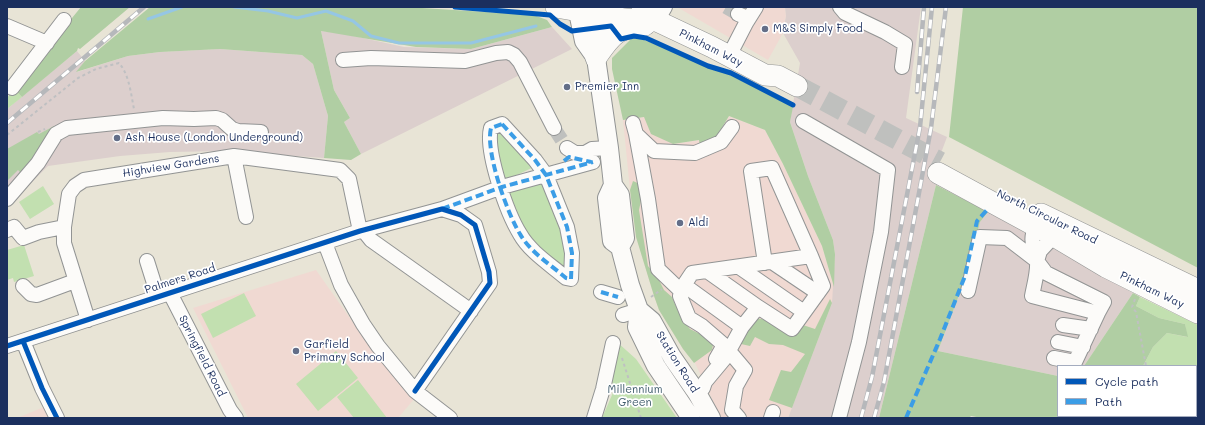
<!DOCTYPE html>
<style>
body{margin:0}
#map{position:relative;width:1205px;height:425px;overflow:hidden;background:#e8e4d6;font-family:Mali,sans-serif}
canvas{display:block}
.frame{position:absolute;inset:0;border:8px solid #1b2f5e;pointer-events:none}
.legend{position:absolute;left:1057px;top:365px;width:140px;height:52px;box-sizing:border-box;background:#fff;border:1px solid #a4acbf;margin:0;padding:5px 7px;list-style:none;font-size:12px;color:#1b2f5e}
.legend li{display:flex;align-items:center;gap:8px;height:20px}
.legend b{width:20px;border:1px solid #a4acbf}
</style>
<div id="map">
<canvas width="1205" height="425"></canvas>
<div class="frame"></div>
<ul class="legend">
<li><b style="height:5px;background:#0057b8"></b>Cycle path</li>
<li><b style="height:5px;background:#3b9de6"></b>Path</li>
</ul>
</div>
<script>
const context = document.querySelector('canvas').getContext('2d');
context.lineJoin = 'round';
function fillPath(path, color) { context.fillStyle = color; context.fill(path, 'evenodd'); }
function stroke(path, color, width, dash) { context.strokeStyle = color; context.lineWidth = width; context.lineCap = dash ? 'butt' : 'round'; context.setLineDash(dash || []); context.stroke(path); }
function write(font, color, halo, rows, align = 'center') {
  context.font = font + ' Mali,sans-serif'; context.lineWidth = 3.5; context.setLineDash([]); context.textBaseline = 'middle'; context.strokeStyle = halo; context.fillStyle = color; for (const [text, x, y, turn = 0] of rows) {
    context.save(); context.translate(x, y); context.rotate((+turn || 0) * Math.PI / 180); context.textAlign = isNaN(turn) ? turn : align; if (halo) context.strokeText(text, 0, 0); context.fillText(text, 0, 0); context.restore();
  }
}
const built = new Path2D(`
 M677 7H785L786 16 783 33 768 60Z
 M729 116 765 130 783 164 822 246 834 287 832 303 788 418H721L695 363 683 349 659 310 654 296 636 237 630 190 623 120 644 117 673 144 700 140V147L717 136Z
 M316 270 364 338 391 363 415 398 398 418H248L193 308Z
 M44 407 51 418H17Z`);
const industrial = new Path2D(`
 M785 7H921L906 118 947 137 941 153 936 185 879 418H788L832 303 835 254 833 240 808 176 790 122 800 63 783 33 786 16Z
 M552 27 572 49 361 154 344 122 350 118 334 90 321 31 345 34 404 47 471 49Z
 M220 49 302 55 313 64 328 116 324 158 225 151 170 152 120 156 48 166 7 207V109L77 51 85 61 77 72 128 56 160 52Z
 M988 212 1133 293 1084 366H1058V376L938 351 967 274 980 222Z`);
const green = new Path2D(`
 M14 89 22 97 7 109V98Z
 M498 129 536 166 504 181 492 148Z
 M546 179 569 237 568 278 531 246 508 190Z
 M43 186 54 204 30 219 19 202Z
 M24 245 34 276 14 282 13 278 7 280V250Z
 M244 293 256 316 213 338 201 314Z
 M1140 297 1198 325V418H1152V416H1196V366H1143L1153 347 1167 333 1187 337 1185 324 1159 318 1136 306Z
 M617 342 636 359 677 418H602L615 388 609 376Z
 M336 351 358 378 318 411 296 384Z
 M358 380 387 418H354L337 397Z`);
const forest = new Path2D(`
 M81 7H130L80 49 78 48 77 51 22 97 14 89Z
 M150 7H406L534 15 547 20 552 27 471 49 416 47 321 31 334 90 350 118 344 122 361 154 351 160 324 158 328 116 313 64 302 55 220 49 160 52 128 56 76 72 85 61Z
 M963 7H1198V268L949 137Z
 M636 37 713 66 793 107 790 122 808 176 833 240 835 254 834 287 822 246 783 164 765 130 729 116 717 136 700 148 699 140 673 144 651 134 644 117 623 120 612 69V58L631 39Z
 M54 126 56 129 24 176 18 170 7 181V149L37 132 39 134Z
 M633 181 644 186 639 210 648 266 658 278 664 290 672 297 681 318 690 329 704 336 713 345 712 350 694 363 683 349 659 310 654 296 636 237 630 190Z
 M936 185 988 212 980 222 967 274 938 351 1058 376V416H1152V418H982L971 416 969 418H879Z
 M1133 293 1140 297 1136 306 1159 318 1185 324 1188 337 1167 333 1153 347 1143 366H1084Z
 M830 299 832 303 792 408 769 400 781 370 791 372 805 354 783 345 769 344 755 337 750 346 741 344 739 338 753 318 762 319 781 328 800 324 815 329Z`);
const stream = new Path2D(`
 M234 7 268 11 297 18 326 11 353 21 371 36 399 43H471L536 26
 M148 19 182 7`);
const minorTunnel = new Path2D(`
 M726 7 738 14
 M554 128 567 148`);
const highwayTunnel = new Path2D(`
 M797 86 940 162`);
const path = new Path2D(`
 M38 132 45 129
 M7 135 78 78 96 69 119 63C129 74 131 94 134 109
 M651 297 662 289
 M1135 299 1132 307 1136 312 1146 366
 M622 358 641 418
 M1155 416V418`);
const minor = new Path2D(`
 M840 7 845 13 885 32 905 44 902 67
 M657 21 665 7
 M746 23 756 7
 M7 26 47 43
 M729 56 746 23 745 17 738 14
 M343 60 371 58 465 61 496 53 508 52 514 55 520 62 554 128
 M12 88 64 20
 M803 121 888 170 881 232 859 342 839 418
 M633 123 636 134 654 151 695 153 721 142 732 127
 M502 124 535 160 546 175 567 227 572 253 571 279 566 278C551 265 530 252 520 234 507 213 485 151 491 128Z
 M636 134 648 199 658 269 682 292
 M567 148 575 153H585L592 149 609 148
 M234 156 246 217
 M7 199 38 163 56 134 67 128 163 118 194 119 216 118 222 120 232 129 238 131 261 132
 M442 209 502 187 593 162
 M1035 226C1029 245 1035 244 1037 261 1038 272 1034 285 1032 296L1098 313 1104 302 1046 273 1037 261 1040 251 1054 236
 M7 230 14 227 23 238 39 232 64 227
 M363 230 371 240 471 311
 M325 243 341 285 363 324 378 346 415 391 450 418
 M147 261 158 296
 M772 262 818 293
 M765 263 751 171 772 168 811 256
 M739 267 804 312
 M707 271 758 307
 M684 285 692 273 811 256 823 286 792 329 758 307 742 327 725 358 705 382 703 388 697 393
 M23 286 31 294 37 295 75 281
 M968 291 980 237 1007 238 1037 261
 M601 292 618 297
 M170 293 230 410 236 418
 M623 315 639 310
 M88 320 64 243V227L69 194 75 186 84 180 234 156 340 170 349 179 360 231
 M1063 325 1091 329
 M23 341 42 388 57 418
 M1058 342 1083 347
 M7 346 360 231 442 209 461 215 475 225 489 272 490 283 415 391
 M729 351 745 370 736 386 732 410 739 418
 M1054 358 1075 362 1098 313
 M716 359 724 345 702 326 689 318 680 296 684 285 742 327
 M1196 375 1198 374
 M1196 412 1198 413
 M594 418 603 389 613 343
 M771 418 773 412`);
const major = new Path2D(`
 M577 7 584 41 596 58
 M595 7 600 38 596 58 609 148 613 185 607 198 612 241 620 247 630 285 639 310 637 327 656 366 691 418
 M613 185 620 195 625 238 620 247
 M639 310 652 321 672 357 697 393 711 418`);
const highway = new Path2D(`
 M556 7 625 19 657 21
 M642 7 657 21 712 47 765 75 778 76 797 86
 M596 58C603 48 611 34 623 30 630 27 638 28 645 25
 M938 173 1054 236 1106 267 1198 313
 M1041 214 1198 290`);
const rail = new Path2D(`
 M917 92 924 7
 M7 123 144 7
 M861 418 872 377 920 127 932 7
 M874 418 884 382 931 128 946 7`);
const quiet = new Path2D(`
 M502 124 535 160 546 175 567 227 572 253 571 279 566 278C551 265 530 252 520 234 507 213 485 151 491 128Z
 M564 161 569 157 591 162
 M442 209 502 187 593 162
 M601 292 618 297
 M906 418 940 339 965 276 977 221 987 210`);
const cycleway = new Path2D(`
 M455 7 550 15 560 24 572 31 611 26 621 39 634 36 646 38 708 66 731 73 793 105
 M23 341 42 388 57 418
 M7 346 360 231 442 209 461 215 475 225 489 272 490 283 415 391`);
const markers = [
 [765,29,4,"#636e88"],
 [567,87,4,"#636e88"],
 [117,138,4,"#636e88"],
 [680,223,4,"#636e88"],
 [296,351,4,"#636e88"]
];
const poiNames = [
 ["M&S Simply Food",773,29],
 ["Premier Inn",575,87],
 ["Ash House (London Underground)",125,138],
 ["Aldi",688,223],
 ["Garfield",304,345],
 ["Primary School",304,358]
];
const streetNames = [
 ["Pinkham Way",711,48,27],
 ["Highview Gardens",171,166,-9],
 ["North Circular Road",1047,217,26],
 ["Palmers Road",180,279,-18],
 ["Pinkham Way",1152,290,26],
 ["Springfield Road",202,356,63],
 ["Station Road",677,362,58]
];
const parkNames = [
 ["Millennium",635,390],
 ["Green",635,403]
];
fillPath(built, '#f0d9d2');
fillPath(industrial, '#dccfcd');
fillPath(green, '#c2e0b0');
fillPath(forest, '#b0cea3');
stroke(stream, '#95c6e4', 3);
stroke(minorTunnel, '#bfc0be', 14, [14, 7]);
stroke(highwayTunnel, '#bfc0be', 21, [21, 10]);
stroke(minor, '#929494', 16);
stroke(major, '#929494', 20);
stroke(highway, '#929494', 22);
stroke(path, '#bfc0c2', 2, [3, 3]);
stroke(minor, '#fcfbf9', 14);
stroke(major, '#fcfbf9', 18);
stroke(highway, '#fcfbf9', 21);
stroke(rail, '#b6b8bb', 4.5);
stroke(rail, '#fff', 3, [9]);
stroke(quiet, '#3b9de6', 4, [8, 4]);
stroke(cycleway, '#0057b8', 5);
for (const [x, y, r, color] of markers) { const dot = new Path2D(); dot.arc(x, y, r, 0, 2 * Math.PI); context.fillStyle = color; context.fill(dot); stroke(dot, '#fff', 1.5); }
write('11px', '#1b2f5e', '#fff', poiNames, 'left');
write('11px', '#1b2f5e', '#fff', streetNames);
write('11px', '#3d5a6a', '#fff', parkNames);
</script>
